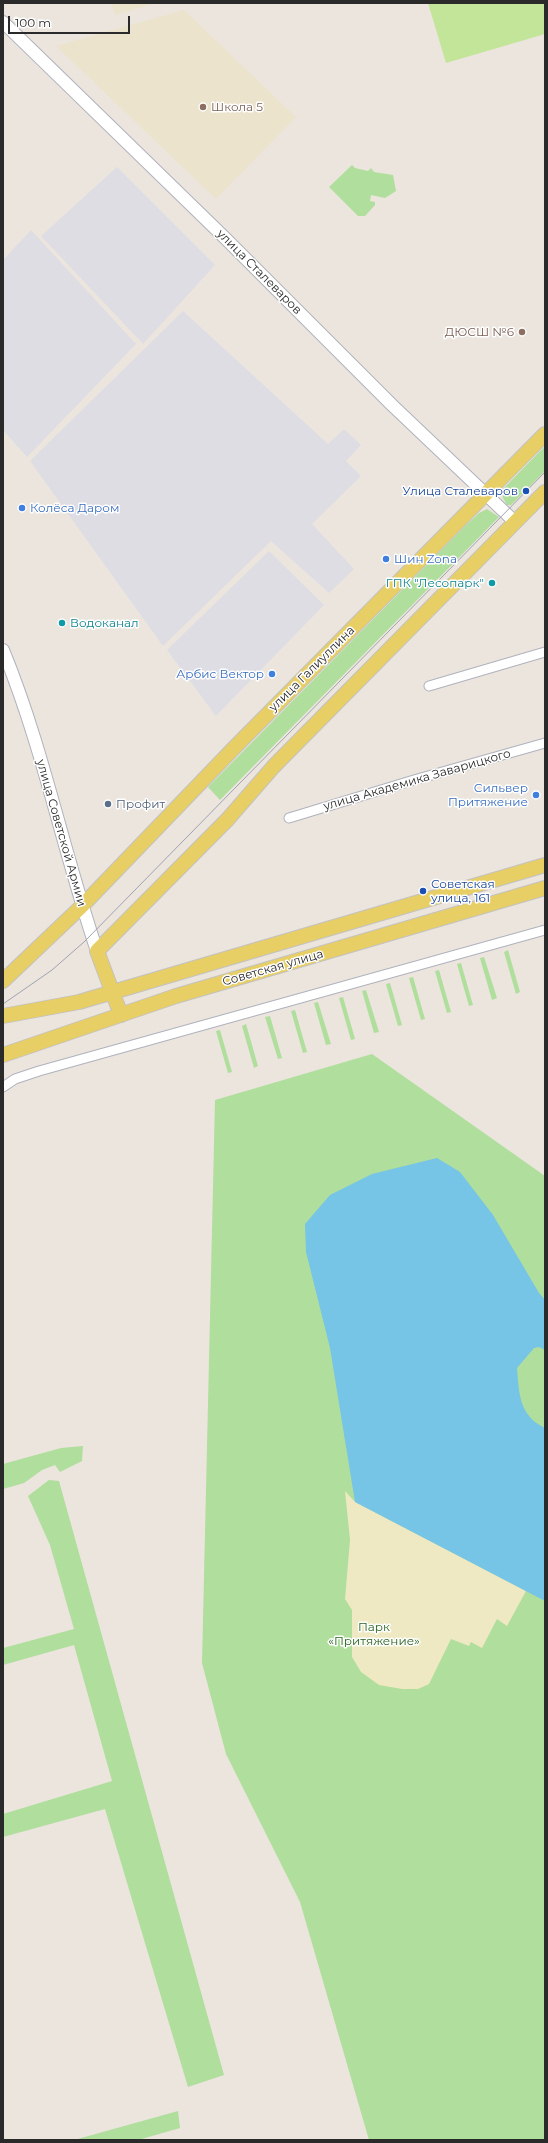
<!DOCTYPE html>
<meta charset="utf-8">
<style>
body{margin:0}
#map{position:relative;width:548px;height:2143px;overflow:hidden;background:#ebe5dd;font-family:Montserrat,sans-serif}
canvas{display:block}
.frame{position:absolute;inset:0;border:4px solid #2a2a2a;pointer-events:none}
.scale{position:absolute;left:8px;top:16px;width:122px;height:18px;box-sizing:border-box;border:2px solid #2a2a2a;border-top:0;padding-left:5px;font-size:12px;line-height:14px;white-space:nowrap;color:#2a2a2a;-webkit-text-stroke:3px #fff;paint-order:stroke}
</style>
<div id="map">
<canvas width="548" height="2143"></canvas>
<div class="frame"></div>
<div class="scale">100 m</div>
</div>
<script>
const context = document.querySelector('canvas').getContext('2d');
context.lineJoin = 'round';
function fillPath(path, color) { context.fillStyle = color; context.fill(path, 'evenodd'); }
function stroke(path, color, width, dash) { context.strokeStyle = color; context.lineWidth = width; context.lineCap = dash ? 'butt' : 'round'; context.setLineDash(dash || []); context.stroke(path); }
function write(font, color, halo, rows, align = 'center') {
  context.font = font + ' Montserrat,sans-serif'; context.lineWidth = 3; context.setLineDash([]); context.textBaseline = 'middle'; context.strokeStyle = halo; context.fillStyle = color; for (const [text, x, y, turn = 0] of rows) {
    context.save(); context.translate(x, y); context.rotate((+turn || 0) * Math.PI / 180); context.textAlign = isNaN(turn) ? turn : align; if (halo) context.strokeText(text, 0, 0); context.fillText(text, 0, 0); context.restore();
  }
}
const industrial = new Path2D(`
 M117 167 215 265 143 344 41 236Z
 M31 230 136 344 27 457 3 430V260Z
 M183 311 328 444 344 429 361 445 346 461 361 476 312 524 354 569 329 593 271 541 163 646 30 461Z
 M269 551 324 605 216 716 167 650Z`);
const education = new Path2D(`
 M111 3H156L115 15Z
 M184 10 296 117 216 199 56 46Z`);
const green = new Path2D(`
 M352 165 355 168 368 171 371 168 374 172 393 175 396 191 385 198 371 195 370 201 375 202V205L365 216H358L329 187Z
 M545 446V471L511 505H507L503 498 502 490Z
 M487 509 499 517 220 800 208 787 463 528 479 513Z
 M508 950 520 992 516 994 504 952Z
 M484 957 497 998 492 1000 480 958Z
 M461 963 473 1005 469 1006 457 964Z
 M439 970 451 1012 447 1013 435 971Z
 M413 977 425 1019 421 1020 409 978Z
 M390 983 402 1025 398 1026 386 984Z
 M366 990 379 1032 374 1033 362 991Z
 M343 997 355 1039 351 1040 339 998Z
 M318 1002 331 1044 326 1045 314 1003Z
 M295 1010 307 1052 303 1053 291 1011Z
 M270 1016 282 1058 278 1059 265 1017Z
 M246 1024 258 1066 254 1068 242 1026Z
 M220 1030 232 1072 228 1073 216 1031Z
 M372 1054 545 1176V2140H369L300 1902 226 1754 202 1663 215 1100Z
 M83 1446 82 1461 60 1472 55 1465 42 1470 24 1483 3 1489V1464L61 1448Z
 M49 1480 59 1481 224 2075 188 2087 105 1809 3 1837V1814L112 1781 74 1645 3 1665V1648L74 1629 50 1545 28 1496Z
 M178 2111 180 2128 138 2140H74Z`);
const sand = new Path2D(`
 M345 1491 355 1502 526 1591 507 1626 497 1619 482 1648 471 1642 469 1646 451 1639 429 1684 418 1689H402L379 1685 361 1672 352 1657V1610L345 1599 350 1540Z`);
const pitch = new Path2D(`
 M428 3H545V34L446 63Z`);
const water = new Path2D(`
 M437 1158 460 1172 493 1215 539 1293 545 1300V1350L539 1347 534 1348 517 1368C519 1393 519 1416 545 1428V1601L355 1502 330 1348 306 1252 305 1224 330 1195 372 1174Z`);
const minor = new Path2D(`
 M429 686 545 652
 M289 818 414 780 545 743
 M3 1087 15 1079 39 1071 545 930`);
const secondary = new Path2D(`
 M3 22 225 238 392 405 515 522
 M3 650C43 747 63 851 97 951`);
const primary = new Path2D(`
 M3 981 82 906 234 748 545 434
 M121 1015 97 951 227 820 274 766 545 492
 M3 1016 79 1002 545 865
 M3 1055 176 996 545 888`);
const tram = new Path2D(`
 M3 1004 52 970 84 942 545 472`);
const markers = [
 [203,107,4,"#8d6e63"],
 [522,332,4,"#8d6e63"],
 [526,491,4,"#1a4fb4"],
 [22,508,4,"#3f7fe0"],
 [386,559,4,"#3f7fe0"],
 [492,583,4,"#0f9aa8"],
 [62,623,4,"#0f9aa8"],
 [272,674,4,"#3f7fe0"],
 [536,795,4,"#3f7fe0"],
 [108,804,4,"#5c6f8a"],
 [423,891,4,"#1a4fb4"]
];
const educationNames = [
 ["Школа 5",211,107],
 ["ДЮСШ №6",514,332,"right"]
];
const streetNames = [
 ["улица Сталеваров",259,272,45],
 ["улица Галиуллина",312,669,-45],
 ["улица Академика Заварицкого",417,780,-16],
 ["улица Советской Армии",61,833,74],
 ["Советская улица",273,968,-16]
];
const transitNames = [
 ["Улица Сталеваров",518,491],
 ["Советская",431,884,"left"],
 ["улица, 161",431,898,"left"]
];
const shopNames = [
 ["Колёса Даром",30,508],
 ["Шин Zona",394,559],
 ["Арбис Вектор",264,674,"right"],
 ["Сильвер",528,788,"right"],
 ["Притяжение",528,802,"right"]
];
const cultureNames = [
 ["ГПК \"Лесопарк\"",484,583],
 ["Водоканал",70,623,"left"]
];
const serviceNames = [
 ["Профит",116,804]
];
const parkNames = [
 ["Парк",374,1627],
 ["«Притяжение»",374,1641]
];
fillPath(industrial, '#dfdde4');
fillPath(education, '#ece3cd');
fillPath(green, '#b0de9d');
fillPath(sand, '#eee9c2');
fillPath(pitch, '#c2e599');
fillPath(water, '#76c4e6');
stroke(minor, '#b0b2bd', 11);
stroke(secondary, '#b0b2bd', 14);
stroke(primary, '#c3c3c3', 16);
stroke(minor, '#fff', 9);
stroke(secondary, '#fff', 12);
stroke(primary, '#e7ce65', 14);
stroke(tram, '#a0a2b3', 1);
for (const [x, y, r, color] of markers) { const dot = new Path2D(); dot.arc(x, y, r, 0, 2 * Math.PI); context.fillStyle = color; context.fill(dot); stroke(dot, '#fff', 1.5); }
write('12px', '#785e54', '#fff', educationNames, 'left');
write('12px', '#2a2a2a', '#fff', streetNames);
write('12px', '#164399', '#fff', transitNames, 'right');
write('12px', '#366cbe', '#fff', shopNames, 'left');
write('12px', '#0d838f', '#fff', cultureNames, 'right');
write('12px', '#4e5e75', '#fff', serviceNames, 'left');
write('12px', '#2a621f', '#fff', parkNames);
</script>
